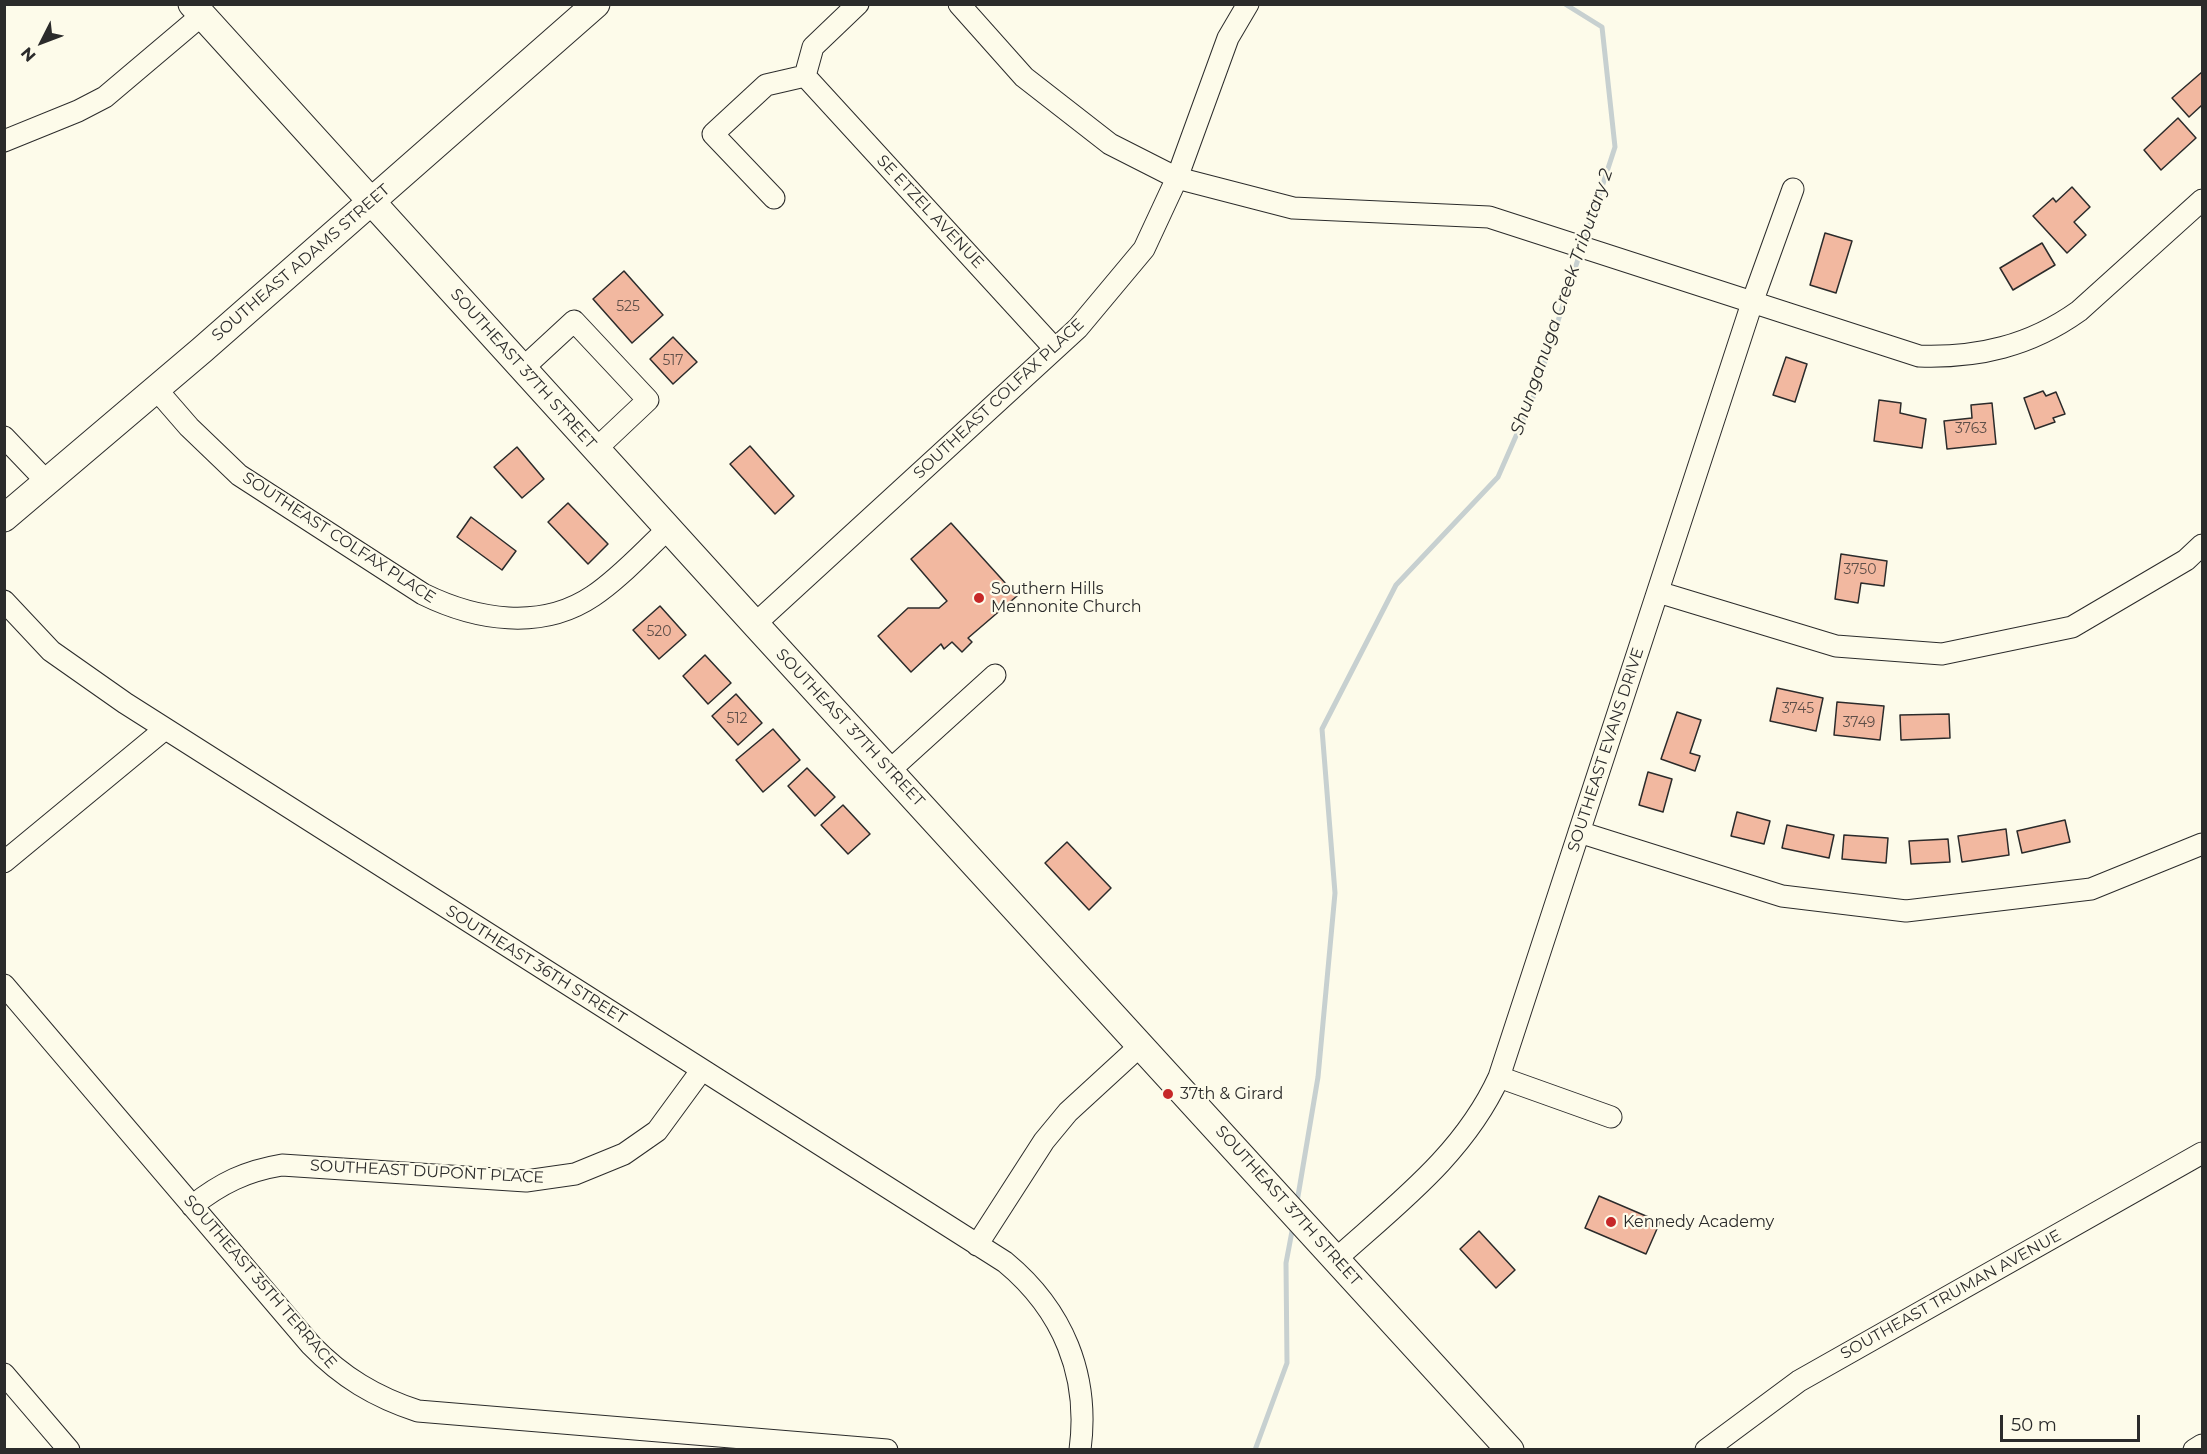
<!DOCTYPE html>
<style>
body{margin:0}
#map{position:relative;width:2207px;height:1454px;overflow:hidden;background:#fdfbea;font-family:Montserrat,sans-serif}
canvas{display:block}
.frame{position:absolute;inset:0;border:6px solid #2b2b2b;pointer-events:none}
.north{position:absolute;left:12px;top:12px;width:60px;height:60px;-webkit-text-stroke:4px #fdfbea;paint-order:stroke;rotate:228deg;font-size:16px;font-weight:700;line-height:24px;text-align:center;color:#2b2b2b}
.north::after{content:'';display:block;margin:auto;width:21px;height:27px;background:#2b2b2b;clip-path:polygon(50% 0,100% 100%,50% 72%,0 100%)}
.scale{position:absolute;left:2000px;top:1415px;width:140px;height:27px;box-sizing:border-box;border:3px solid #2b2b2b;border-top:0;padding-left:8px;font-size:18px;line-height:21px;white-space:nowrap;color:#2b2b2b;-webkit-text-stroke:4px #fdfbea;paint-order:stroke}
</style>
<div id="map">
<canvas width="2207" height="1454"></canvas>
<div class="frame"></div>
<div class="north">N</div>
<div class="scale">50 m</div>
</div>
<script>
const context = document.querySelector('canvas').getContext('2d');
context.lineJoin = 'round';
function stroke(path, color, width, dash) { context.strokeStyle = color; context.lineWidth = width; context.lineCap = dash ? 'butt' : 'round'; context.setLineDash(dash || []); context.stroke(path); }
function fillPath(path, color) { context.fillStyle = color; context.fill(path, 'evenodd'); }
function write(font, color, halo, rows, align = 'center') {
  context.font = font + ' Montserrat,sans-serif'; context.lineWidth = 4.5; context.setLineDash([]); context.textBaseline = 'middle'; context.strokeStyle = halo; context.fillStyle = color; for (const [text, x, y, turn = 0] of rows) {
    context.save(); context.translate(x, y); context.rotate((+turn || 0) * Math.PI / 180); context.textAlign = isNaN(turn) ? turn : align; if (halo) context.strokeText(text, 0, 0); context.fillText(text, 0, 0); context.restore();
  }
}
const stream = new Path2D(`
 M1565 4 1602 27 1615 147 1584 242
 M1297 1202 1318 1077 1335 893 1322 729 1396 585 1498 477 1534 395 1581 250
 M1255 1450 1287 1363 1286 1263 1293 1226`);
const building = new Path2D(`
 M2202 72V105L2189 117 2172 98Z
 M2178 118 2196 138 2161 170 2144 150Z
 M2072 187 2090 207 2074 222 2086 235 2067 253 2033 216 2053 198 2056 202Z
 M1825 233 1852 241 1836 293 1810 285Z
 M2042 243 2055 265 2013 290 2000 268Z
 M624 271 663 315 632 343 593 299Z
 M673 337 697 362 673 384 650 359Z
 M1786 357 1807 364 1795 402 1773 395Z
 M2043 391 2046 396 2056 392 2065 414 2053 418 2055 422 2035 429 2024 398Z
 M1879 400 1901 403 1900 413 1926 419 1922 448 1874 441Z
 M1992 403 1996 444 1947 449 1944 421 1972 418 1971 405Z
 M750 446 794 496 775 514 730 464Z
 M517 447 544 479 522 498 494 467Z
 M568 503 608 544 588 564 548 522Z
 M471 517 516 551 502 570 457 537Z
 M951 523 1017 596 968 638 972 642 962 652 952 642 944 649 941 644 911 672 878 636 908 608H939L947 601 911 559Z
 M1841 554 1887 561 1884 586 1861 583 1858 603 1835 599Z
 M660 606 686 635 659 659 633 630Z
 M705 655 731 683 708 704 683 676Z
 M1777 688 1823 698 1816 731 1770 721Z
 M736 694 762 723 738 745 712 716Z
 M1837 702 1884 706 1880 740 1834 735Z
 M1677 712 1701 720 1690 753 1700 756 1695 771 1661 759Z
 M1949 714 1950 738 1901 740 1900 715Z
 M773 729 800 760 763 792 736 760Z
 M807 768 835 797 815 816 788 786Z
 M1648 772 1672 779 1663 812 1639 805Z
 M843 805 870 834 848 854 821 825Z
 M1737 812 1770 821 1764 844 1731 836Z
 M2065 820 2070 842 2022 853 2017 831Z
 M1787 825 1834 835 1829 858 1782 848Z
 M2006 829 2009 855 1962 862 1958 836Z
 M1844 835 1888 838 1886 863 1842 859Z
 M1948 839 1950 862 1911 864 1909 841Z
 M1067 842 1111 888 1089 910 1045 863Z
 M1599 1196 1660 1222 1646 1254 1585 1228Z
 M1479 1231 1515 1270 1496 1288 1460 1249Z`);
const minor = new Path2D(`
 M959 4 1024 77 1110 144 1177 178 1293 208 1489 217 1919 356C1978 358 2030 346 2079 311L2202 200
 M805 76 1055 349
 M805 76 813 47 858 4
 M4 141 78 111 105 97 202 15
 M774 198 713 134 766 85 805 76
 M522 369 574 321 648 400 596 449
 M156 389 189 427 239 475 423 594C476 620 541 631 593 596 620 578 644 551 668 529
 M4 437 47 482
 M1658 592 1836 646 1942 654 2072 627 2186 560 2202 545
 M4 601 51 651 125 703 1005 1262C1063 1310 1090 1375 1080 1450
 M755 624 1078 328 1144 249 1177 178 1228 38 1248 4
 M889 771 995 675
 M1579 832 1782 896 1906 911 2091 889 2202 844
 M4 862 165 729
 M4 985 311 1345C342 1377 375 1397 418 1411L887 1450
 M1499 1077 1611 1117
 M192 1206C221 1183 246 1171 282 1165L526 1181 575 1174 624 1154 657 1131 701 1071
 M977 1245 1044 1141 1068 1112 1141 1045
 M1336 1259C1397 1204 1464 1154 1499 1077L1753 300 1793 189
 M4 1374 69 1450
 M1706 1450 1799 1381 2202 1153
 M2194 1450 2202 1445`);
const major = new Path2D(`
 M192 4 755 624 1510 1450
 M4 518 202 350 596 4`);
const markers = [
 [979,598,6,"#c62828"],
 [1168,1094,6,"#c62828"],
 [1611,1222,6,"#c62828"]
];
const numberNames = [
 ["525",628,307],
 ["517",673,361],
 ["3763",1971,429],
 ["3750",1860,570],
 ["520",659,632],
 ["3745",1798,709],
 ["512",737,719],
 ["3749",1859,723]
];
const streetNames = [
 ["SE ETZEL AVENUE",930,212,47],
 ["SOUTHEAST ADAMS STREET",301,263,-41],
 ["SOUTHEAST 37TH STREET",523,369,48],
 ["SOUTHEAST COLFAX PLACE",999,399,-43],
 ["SOUTHEAST COLFAX PLACE",339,538,33],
 ["SOUTHEAST 37TH STREET",850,728,47],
 ["SOUTHEAST EVANS DRIVE",1606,750,-72],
 ["SOUTHEAST 36TH STREET",536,965,32],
 ["SOUTHEAST DUPONT PLACE",427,1172,3],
 ["SOUTHEAST 37TH STREET",1288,1206,48],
 ["SOUTHEAST 35TH TERRACE",260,1282,49],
 ["SOUTHEAST TRUMAN AVENUE",1951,1295,-29]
];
const poiNames = [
 ["Southern Hills",991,589],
 ["Mennonite Church",991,607],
 ["37th & Girard",1180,1094],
 ["Kennedy Academy",1623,1222]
];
const waterNames = [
 ["Shunganuga Creek Tributary 2",1562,302,-71]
];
stroke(stream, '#c7d0d0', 5);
fillPath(building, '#f2b8a0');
stroke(building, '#2b2b2b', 1.5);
stroke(minor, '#2b2b2b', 23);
stroke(major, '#2b2b2b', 29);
stroke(minor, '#fdfbea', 21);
stroke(major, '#fdfbea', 27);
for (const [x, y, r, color] of markers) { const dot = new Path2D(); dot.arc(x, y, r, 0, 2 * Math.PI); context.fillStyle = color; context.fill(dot); stroke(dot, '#fdfbea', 2); }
write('14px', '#5d4e48', null, numberNames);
write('16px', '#2b2b2b', '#fdfbea', streetNames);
write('16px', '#2b2b2b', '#fdfbea', poiNames, 'left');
write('italic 18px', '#2b2b2b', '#fdfbea', waterNames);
</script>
